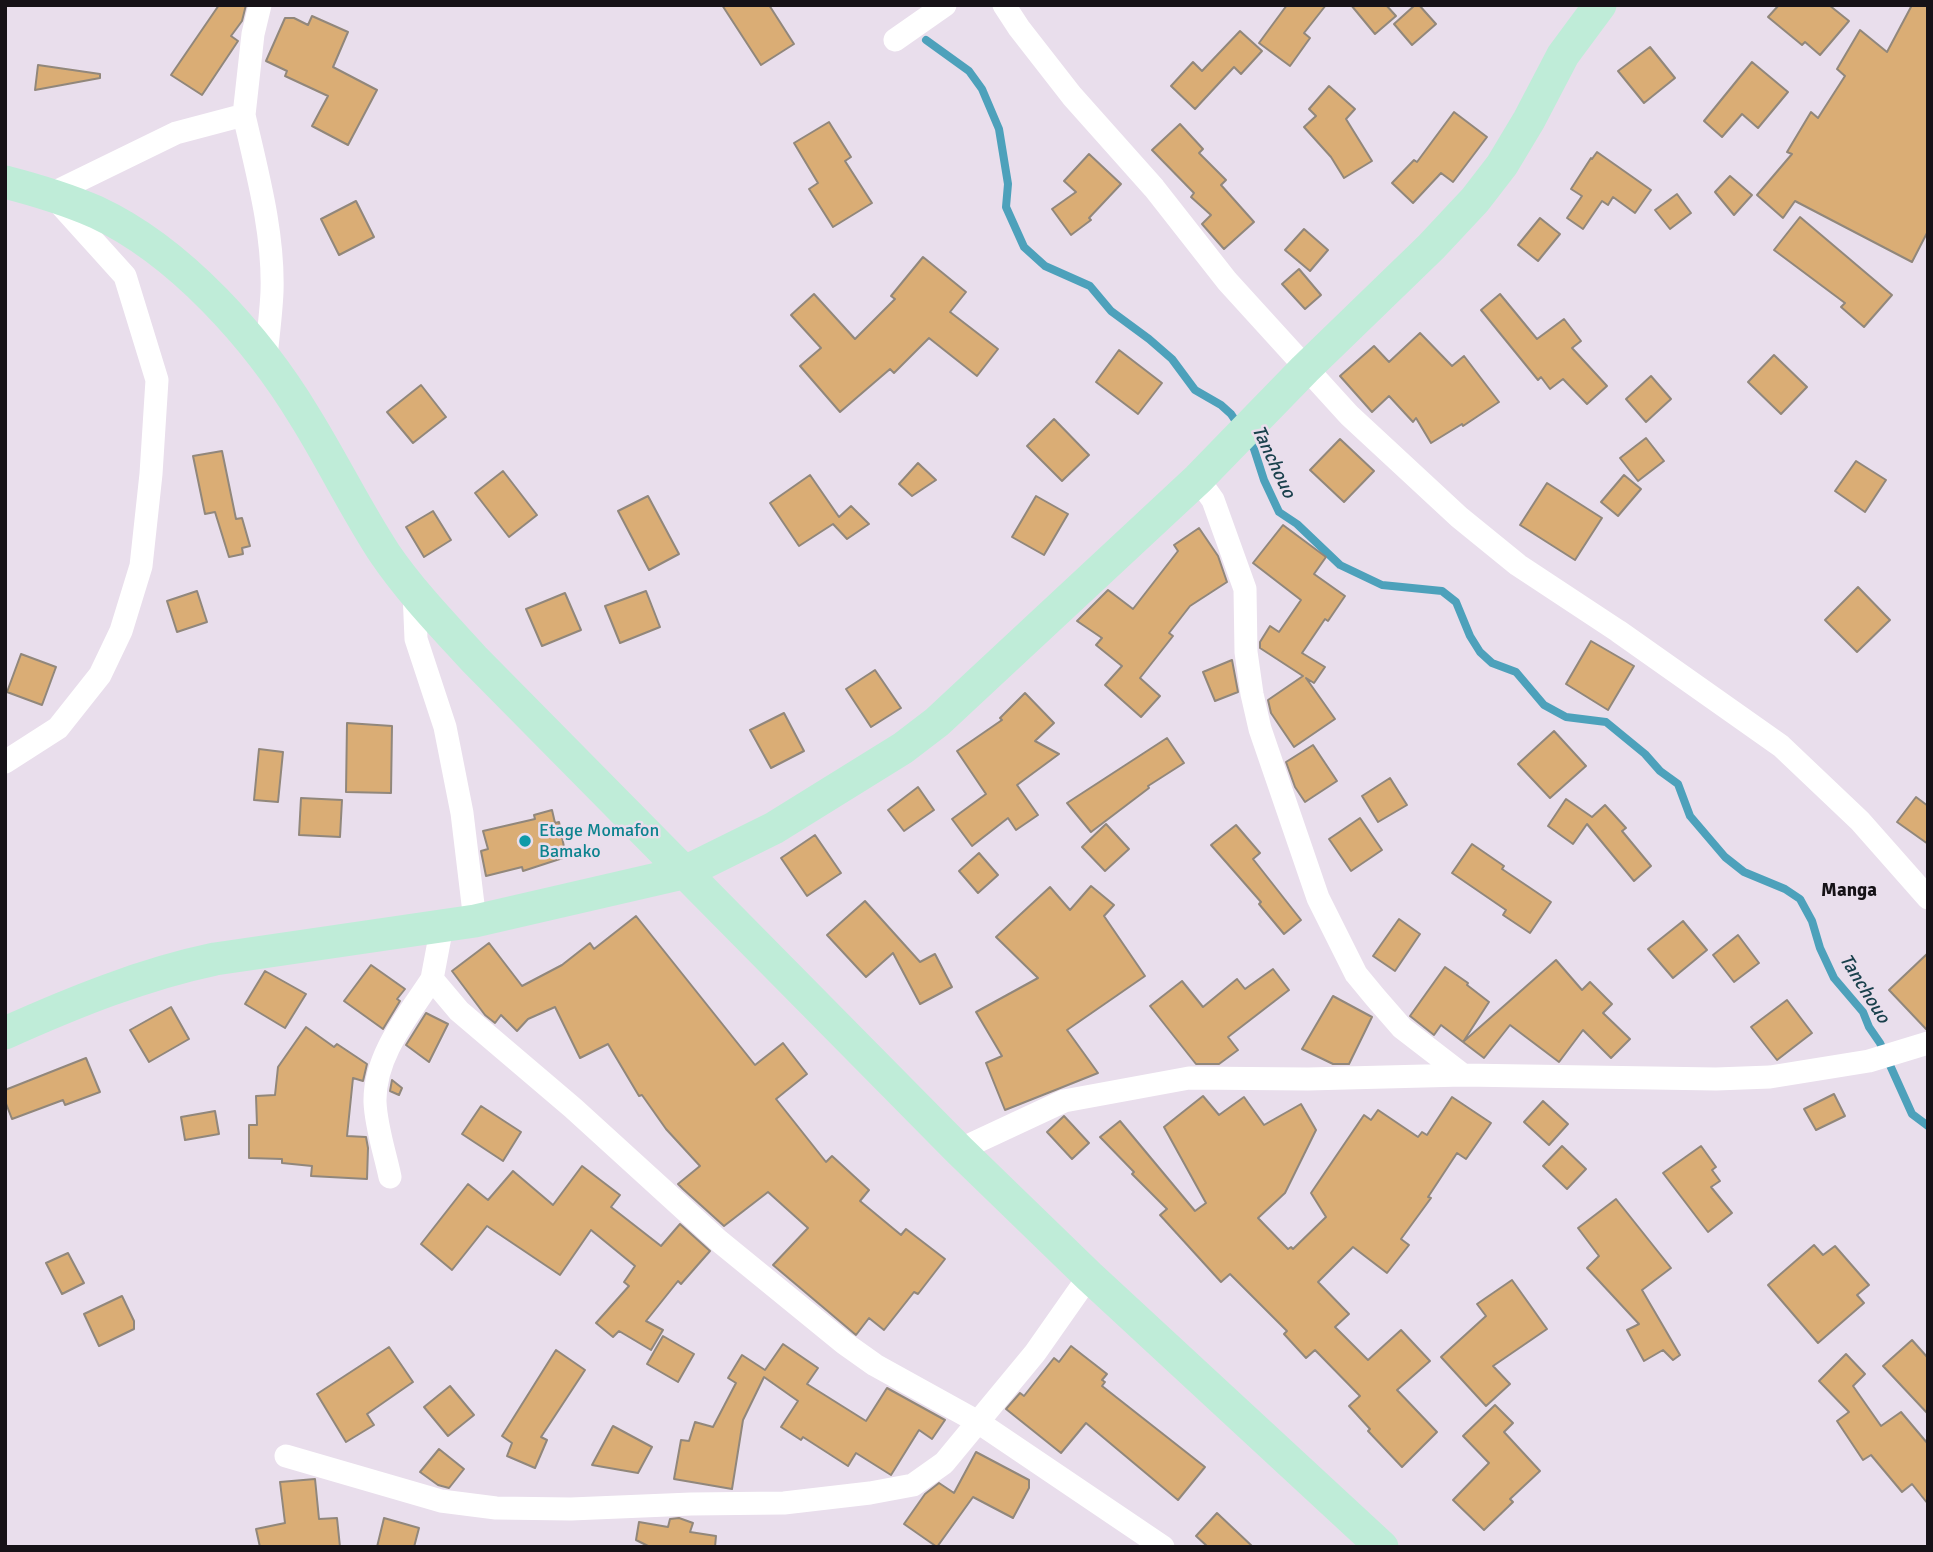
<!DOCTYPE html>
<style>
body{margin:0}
#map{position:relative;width:1933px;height:1552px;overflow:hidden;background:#e9deec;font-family:Signika,sans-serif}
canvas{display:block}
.frame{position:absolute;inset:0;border:7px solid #161217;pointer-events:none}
</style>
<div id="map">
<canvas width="1933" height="1552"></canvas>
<div class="frame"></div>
</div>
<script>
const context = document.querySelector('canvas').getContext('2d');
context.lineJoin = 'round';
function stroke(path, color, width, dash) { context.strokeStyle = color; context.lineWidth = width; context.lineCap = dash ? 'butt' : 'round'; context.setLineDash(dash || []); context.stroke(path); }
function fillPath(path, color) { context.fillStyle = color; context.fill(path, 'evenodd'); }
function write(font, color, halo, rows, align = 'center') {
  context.font = font + ' Signika,sans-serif'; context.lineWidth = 5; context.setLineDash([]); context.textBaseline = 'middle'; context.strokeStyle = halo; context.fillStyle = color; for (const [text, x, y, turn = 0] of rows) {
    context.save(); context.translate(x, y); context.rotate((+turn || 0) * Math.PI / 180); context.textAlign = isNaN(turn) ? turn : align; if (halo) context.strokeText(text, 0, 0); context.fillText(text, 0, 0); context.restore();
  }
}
const stream = new Path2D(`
 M926 40 969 71 982 89 999 129 1008 184 1006 207 1024 247 1045 266 1090 286 1111 311 1149 339 1172 359 1195 390 1221 405 1231 414 1239 426
 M1248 439 1254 449 1264 480 1279 512 1297 524 1340 565 1382 585 1442 591 1456 602 1470 636 1480 652 1492 663 1516 672 1544 705 1566 717 1606 722 1645 754 1660 771 1678 784 1690 816 1725 857 1744 872 1785 889 1800 899 1812 921 1820 948 1834 978 1863 1012 1869 1027 1880 1043 1912 1114 1928 1126`);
const building = new Path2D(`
 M219 5H246L242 21 231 36 238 41 202 95 171 75Z
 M722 5H769L794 44 761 65Z
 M1287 5H1326L1304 33 1310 38 1290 66 1259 43Z
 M1351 5H1386L1396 16 1375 34Z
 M1415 5H1419L1436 24 1412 45 1394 24Z
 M1779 5H1829L1849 21 1820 55 1805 42 1802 45 1768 17Z
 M1912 5H1928V231L1912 262 1795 201 1783 218 1757 195 1792 154 1787 152 1811 112 1818 118 1845 76 1837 69 1860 30 1887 52Z
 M312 16 348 32 333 67 377 90 348 145 312 126 328 96 285 76 287 71 266 61 285 18H294L308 25Z
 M1240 31 1262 51 1241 74 1234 67 1195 109 1171 86 1193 62 1202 71Z
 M1650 47 1675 78 1644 103 1618 71Z
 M1752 62 1788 92 1758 128 1742 114 1722 137 1704 121Z
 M38 65 100 74V78L35 90Z
 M1329 86 1355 109 1346 119 1372 161 1344 178 1331 157 1304 127 1316 116 1309 109Z
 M1454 112 1487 137 1453 182 1441 173 1413 203 1392 183 1414 160 1417 162Z
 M829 122 851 157 845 161 872 203 833 227 809 189 818 183 794 143Z
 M1180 124 1203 149 1199 153 1226 180 1221 185 1254 222 1224 249 1202 224 1211 215 1191 197 1194 193 1152 150Z
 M1597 152 1651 190 1635 213 1613 197 1608 205 1602 201 1583 229 1567 218 1582 196 1571 189 1591 158 1592 159Z
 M1089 154 1121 184 1089 218 1091 220 1071 235 1052 209 1076 192 1064 181Z
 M1730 176 1752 195 1734 215 1715 192Z
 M1677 194 1691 213 1670 229 1655 210Z
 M356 201 374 237 339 255 321 219Z
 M1800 217 1892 295 1864 327 1841 307 1845 303 1774 250Z
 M1540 218 1560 234 1538 261 1518 245Z
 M1304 229 1328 250 1310 271 1285 250Z
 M923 257 966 292 950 312 998 349 977 376 929 338 894 373 890 369 840 412 800 366 821 348 791 315 814 294 855 339 895 299 891 296Z
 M1299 269 1321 295 1305 309 1282 284Z
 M1500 294 1537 339 1564 319 1581 341 1572 348 1607 386 1587 404 1563 379 1550 389 1541 377 1538 380 1481 310Z
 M1420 333 1452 366 1464 356 1499 402 1463 426 1462 424 1431 443 1416 418 1413 422 1389 396 1372 412 1340 376 1374 346 1389 362Z
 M1119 350 1162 383 1138 414 1096 382Z
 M1774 355 1807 387 1781 414 1748 382Z
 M1651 376 1671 399 1646 422 1626 399Z
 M421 385 446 417 413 443 387 412Z
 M1054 419 1089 455 1062 481 1027 446Z
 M1646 438 1664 461 1638 481 1620 458Z
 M1340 439 1374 471 1344 502 1310 470Z
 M222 451 236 519 242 518 250 546 242 548 243 554 229 557 215 512 205 514 193 456Z
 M1856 461 1886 480 1865 512 1835 491Z
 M918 463 936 480 912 496 899 484Z
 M503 471 537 515 509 537 475 493Z
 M810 475 839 517 851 506 869 524 847 539 833 524 799 546 770 503Z
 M1624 475 1641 489 1618 516 1601 502Z
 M1547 483 1602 518 1575 560 1520 525Z
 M648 496 679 554 649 570 618 511Z
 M1036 496 1068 514 1044 555 1012 537Z
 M433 511 451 540 424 557 406 527Z
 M1283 525 1326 557 1314 574 1345 596 1328 621 1325 619 1302 653 1325 667 1314 683 1306 678 1335 719 1294 747 1271 713 1268 700 1303 676 1260 648V642L1270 626 1279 632 1301 600 1253 563Z
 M1199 528 1218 556 1227 582 1190 606 1169 633 1173 636 1140 678 1160 696 1141 717 1105 685 1122 666 1096 645 1102 638 1077 621 1108 590 1133 609 1178 551 1174 545Z
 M1858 587 1890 620 1857 652 1825 620Z
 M197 591 207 622 177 632 167 601Z
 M646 591 660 627 620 643 605 606Z
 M565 593 581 630 542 646 526 609Z
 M1591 641 1634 666 1608 710 1566 684Z
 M21 654 56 667 42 705 7 692Z
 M1232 660 1238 692 1215 701 1203 672Z
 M875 670 901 708 871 727 846 689Z
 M1025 693 1054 723 1035 741 1059 754 1017 785 1038 815 1016 830 1008 818 972 846 952 819 986 794 957 751 1002 720 1000 718Z
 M784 713 804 751 771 768 750 730Z
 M347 723 392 726 391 793 346 792Z
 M1554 731 1586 766 1550 798 1518 764Z
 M1167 738 1184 763 1148 786 1149 788 1091 832 1067 803Z
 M1313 745 1337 781 1305 802 1295 787 1286 762Z
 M259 749 283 752 278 802 254 800Z
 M1390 778 1407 805 1378 822 1362 796Z
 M918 787 934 810 904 831 888 810Z
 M1916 797 1928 806V844L1897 822Z
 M301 798 342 800 340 837 299 835Z
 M1566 799 1592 817 1605 805 1626 828 1622 831 1651 866 1634 881 1587 824 1573 844 1548 826Z
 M552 810 555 823 559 822 566 857 523 871 522 867 486 876 481 851 488 849 483 831 535 819 534 815Z
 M1360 818 1382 850 1351 871 1329 839Z
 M1106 824 1129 849 1105 871 1082 847Z
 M1236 825 1260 853 1253 859 1301 920 1284 934 1259 904 1261 902 1211 845Z
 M815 835 841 873 807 896 781 858Z
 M1472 844 1504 866 1502 869 1551 902 1530 933 1503 915 1506 910 1452 873Z
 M979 853 998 875 978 893 959 871Z
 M1091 886 1114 905 1104 916 1145 976 1067 1030 1098 1073 1005 1110 986 1063 1002 1056 976 1012 1038 978 996 937 1050 887 1070 910Z
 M865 901 920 962 935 954 952 987 920 1004 893 953 866 977 827 935Z
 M636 916 755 1065 783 1043 807 1074 776 1099 826 1162 832 1156 869 1190 860 1201 901 1235 906 1229 945 1259 918 1294 914 1292 884 1330 869 1318 856 1335 773 1265 808 1228 768 1192 724 1226 683 1189 678 1184 700 1166 666 1129 642 1095 639 1096 608 1044 580 1058 555 1007 528 1019 517 1031 501 1015 495 1023 485 1015 452 971 489 943 522 986 562 965 590 943 594 949Z
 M1399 919 1420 934 1395 971 1373 956Z
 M1683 921 1707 950 1673 978 1648 949Z
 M1738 935 1759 963 1734 982 1713 955Z
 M1928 953V1029H1926L1889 990Z
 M1556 960 1582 990 1590 982 1612 1004 1603 1013 1630 1039 1611 1058 1583 1030 1559 1062 1510 1025 1484 1058 1463 1042Z
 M371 965 405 989 397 999 400 1001 383 1029 344 1001Z
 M1445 967 1468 983 1467 985 1489 1002 1463 1042 1441 1025 1434 1035 1410 1016Z
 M1273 969 1289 990 1228 1037 1238 1050 1219 1064H1196L1150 1006 1182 981 1203 1007 1237 979 1245 989Z
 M265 971 306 994 285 1028 245 1004Z
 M1333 996 1372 1017 1349 1064H1333L1302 1049Z
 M1787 1000 1812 1033 1777 1060 1751 1027Z
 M171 1007 189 1039 149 1062 130 1030Z
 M426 1013 448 1024 429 1062 406 1045Z
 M306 1027 334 1047 337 1044 367 1064 363 1081 353 1078 347 1136 366 1137 368 1148 367 1179 311 1176 312 1166 282 1163V1159L249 1158V1125H257L256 1096 275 1095 278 1067Z
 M86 1058 100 1092 65 1105 63 1100 12 1119 5 1101V1090Z
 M392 1080 402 1088 399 1095 390 1091Z
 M1834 1094 1845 1116 1816 1130 1804 1109Z
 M1203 1096 1219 1115 1244 1097 1264 1125 1301 1104 1316 1130 1285 1193 1258 1218 1288 1249 1291 1247 1293 1249 1326 1217 1311 1193 1364 1115 1371 1120 1378 1110 1418 1137 1422 1132 1427 1135 1452 1097 1491 1123 1466 1159 1457 1153 1428 1197 1431 1198 1401 1239 1409 1245 1387 1273 1353 1247 1318 1282 1349 1314 1335 1327 1368 1360 1401 1330 1430 1361 1397 1390 1437 1432 1402 1467 1368 1431 1370 1429 1349 1406 1360 1396 1315 1350 1306 1358 1284 1334 1287 1331 1230 1274 1221 1282 1160 1215 1167 1209 1132 1174 1134 1172 1100 1137 1120 1121 1195 1211 1206 1203 1164 1127Z
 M1543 1101 1568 1124 1549 1145 1524 1122Z
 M481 1106 521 1132 503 1161 462 1134Z
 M215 1111 219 1134 185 1140 181 1117Z
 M1064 1116 1089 1143 1072 1159 1047 1132Z
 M1562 1146 1586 1169 1567 1189 1543 1166Z
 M1701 1146 1716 1167 1712 1170 1720 1181 1711 1187 1732 1213 1708 1232 1663 1173Z
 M582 1166 620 1195 611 1207 661 1246 680 1224 710 1251 681 1284 678 1281 646 1321 663 1330 651 1350 619 1331 613 1337 596 1323 629 1286 624 1282 635 1266 591 1230 560 1275 487 1226 452 1270 421 1244 468 1184 488 1200 513 1171 553 1205Z
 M1616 1199 1671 1268 1642 1290 1680 1355 1673 1360 1663 1350 1644 1361 1627 1330 1639 1324 1587 1268 1599 1256 1578 1228Z
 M1814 1245 1823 1255 1835 1246 1869 1285 1857 1295 1864 1303 1818 1343 1768 1285Z
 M68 1253 84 1283 62 1294 46 1263Z
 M1512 1280 1547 1329 1493 1366 1510 1384 1486 1406 1441 1357 1486 1316 1477 1304Z
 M122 1296 134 1321V1329L99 1346 84 1314Z
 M663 1336 694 1354 678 1382 647 1364Z
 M1912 1340 1928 1358V1414L1883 1366Z
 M783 1344 818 1368 807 1384 866 1421 887 1388 945 1420 932 1439 919 1430 891 1475 856 1453 848 1466 803 1437 801 1440 781 1427 798 1401 764 1377 743 1420 732 1489 674 1479 681 1440 689 1441 695 1422 713 1427 736 1383 728 1378 742 1355 765 1370Z
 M1071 1346 1107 1374 1102 1380 1105 1382 1102 1386 1205 1467 1178 1500 1086 1423 1061 1453 1006 1409 1020 1393 1024 1396 1054 1358 1059 1362Z
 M389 1347 413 1382 367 1414 374 1425 346 1442 317 1394Z
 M556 1350 585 1370 541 1437 547 1440 535 1468 507 1456 512 1443 502 1436Z
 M1846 1354 1865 1374 1853 1386 1881 1426 1901 1412 1928 1444V1504L1912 1484 1902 1492 1871 1455 1863 1460 1837 1421 1849 1412 1819 1381Z
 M450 1386 474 1415 448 1436 424 1407Z
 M1495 1405 1513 1423 1504 1432 1540 1471 1510 1499 1513 1502 1484 1530 1453 1500 1489 1463 1463 1436Z
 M613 1426 652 1447 638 1473 592 1465Z
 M439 1449 464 1469 449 1488 438 1485 420 1472Z
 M976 1452 1029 1480V1488L1013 1518 973 1497 937 1547 904 1524 925 1494 939 1483 954 1493Z
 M315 1479 319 1519 337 1518 340 1547H260L256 1529 285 1523 280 1482Z
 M1217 1513 1253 1547H1208L1196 1536Z
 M384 1518 419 1528 414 1547H377Z
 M679 1518 693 1523 690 1532 716 1536 715 1547H650L636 1540 639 1522 668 1527 670 1519Z`);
const street = new Path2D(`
 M1004 5 1019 28 1072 96 1154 188 1227 281 1349 415 1459 517 1518 565 1618 631 1781 746 1860 821 1928 898
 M895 40 945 5
 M244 115C257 172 274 233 272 292 271 314 268 336 266 357
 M1198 479 1213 500 1245 589 1246 652 1252 694 1260 729 1318 898 1356 974 1375 997 1402 1028 1463 1075
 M414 592 416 639 445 727 462 813 475 921
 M5 762 58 728 100 675 121 631 141 566 151 474 157 380 125 276 51 194 176 133 244 115 253 34 260 5
 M442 926 432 979 459 1011 573 1108 719 1241 844 1343 875 1365 978 1422 1163 1547
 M959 1150 1064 1101 1189 1078 1308 1079 1463 1075 1716 1079 1770 1077 1869 1061 1928 1043
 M390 1177C385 1153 376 1127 375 1102 374 1056 408 1016 432 979
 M286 1456 441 1501 496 1508 571 1509 691 1504 784 1503 870 1493 913 1485 944 1463 1035 1353 1089 1276`);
const secondary = new Path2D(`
 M5 182C36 190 66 199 96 212 180 251 258 339 305 417 333 462 356 510 385 554 411 592 443 625 474 659L959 1150 1089 1276 1382 1547
 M5 1033C72 1003 143 974 215 959L475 921 683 873 774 828 903 748 937 722 1198 479 1305 369 1431 247 1475 200 1502 165 1529 120 1563 55 1600 5`);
const markers = [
 [525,841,7,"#0f9aa8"]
];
const cultureNames = [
 ["Etage Momafon",539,831],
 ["Bamako",539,852]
];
const waterNames = [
 ["Tanchouo",1273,462,65],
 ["Tanchouo",1864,989,58]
];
const neighbourhoodNames = [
 ["Manga",1849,891]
];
stroke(stream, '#4da1bb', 8);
fillPath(building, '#daad75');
stroke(building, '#91877b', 2);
stroke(street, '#fff', 23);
stroke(secondary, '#bfecd8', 33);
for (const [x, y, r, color] of markers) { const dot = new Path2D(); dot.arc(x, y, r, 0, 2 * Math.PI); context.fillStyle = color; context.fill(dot); stroke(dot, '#e9deec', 2.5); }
write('18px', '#0d838f', '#e9deec', cultureNames, 'left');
write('italic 19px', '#19404c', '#e9deec', waterNames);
write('bold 19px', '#161217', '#e9deec', neighbourhoodNames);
</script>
